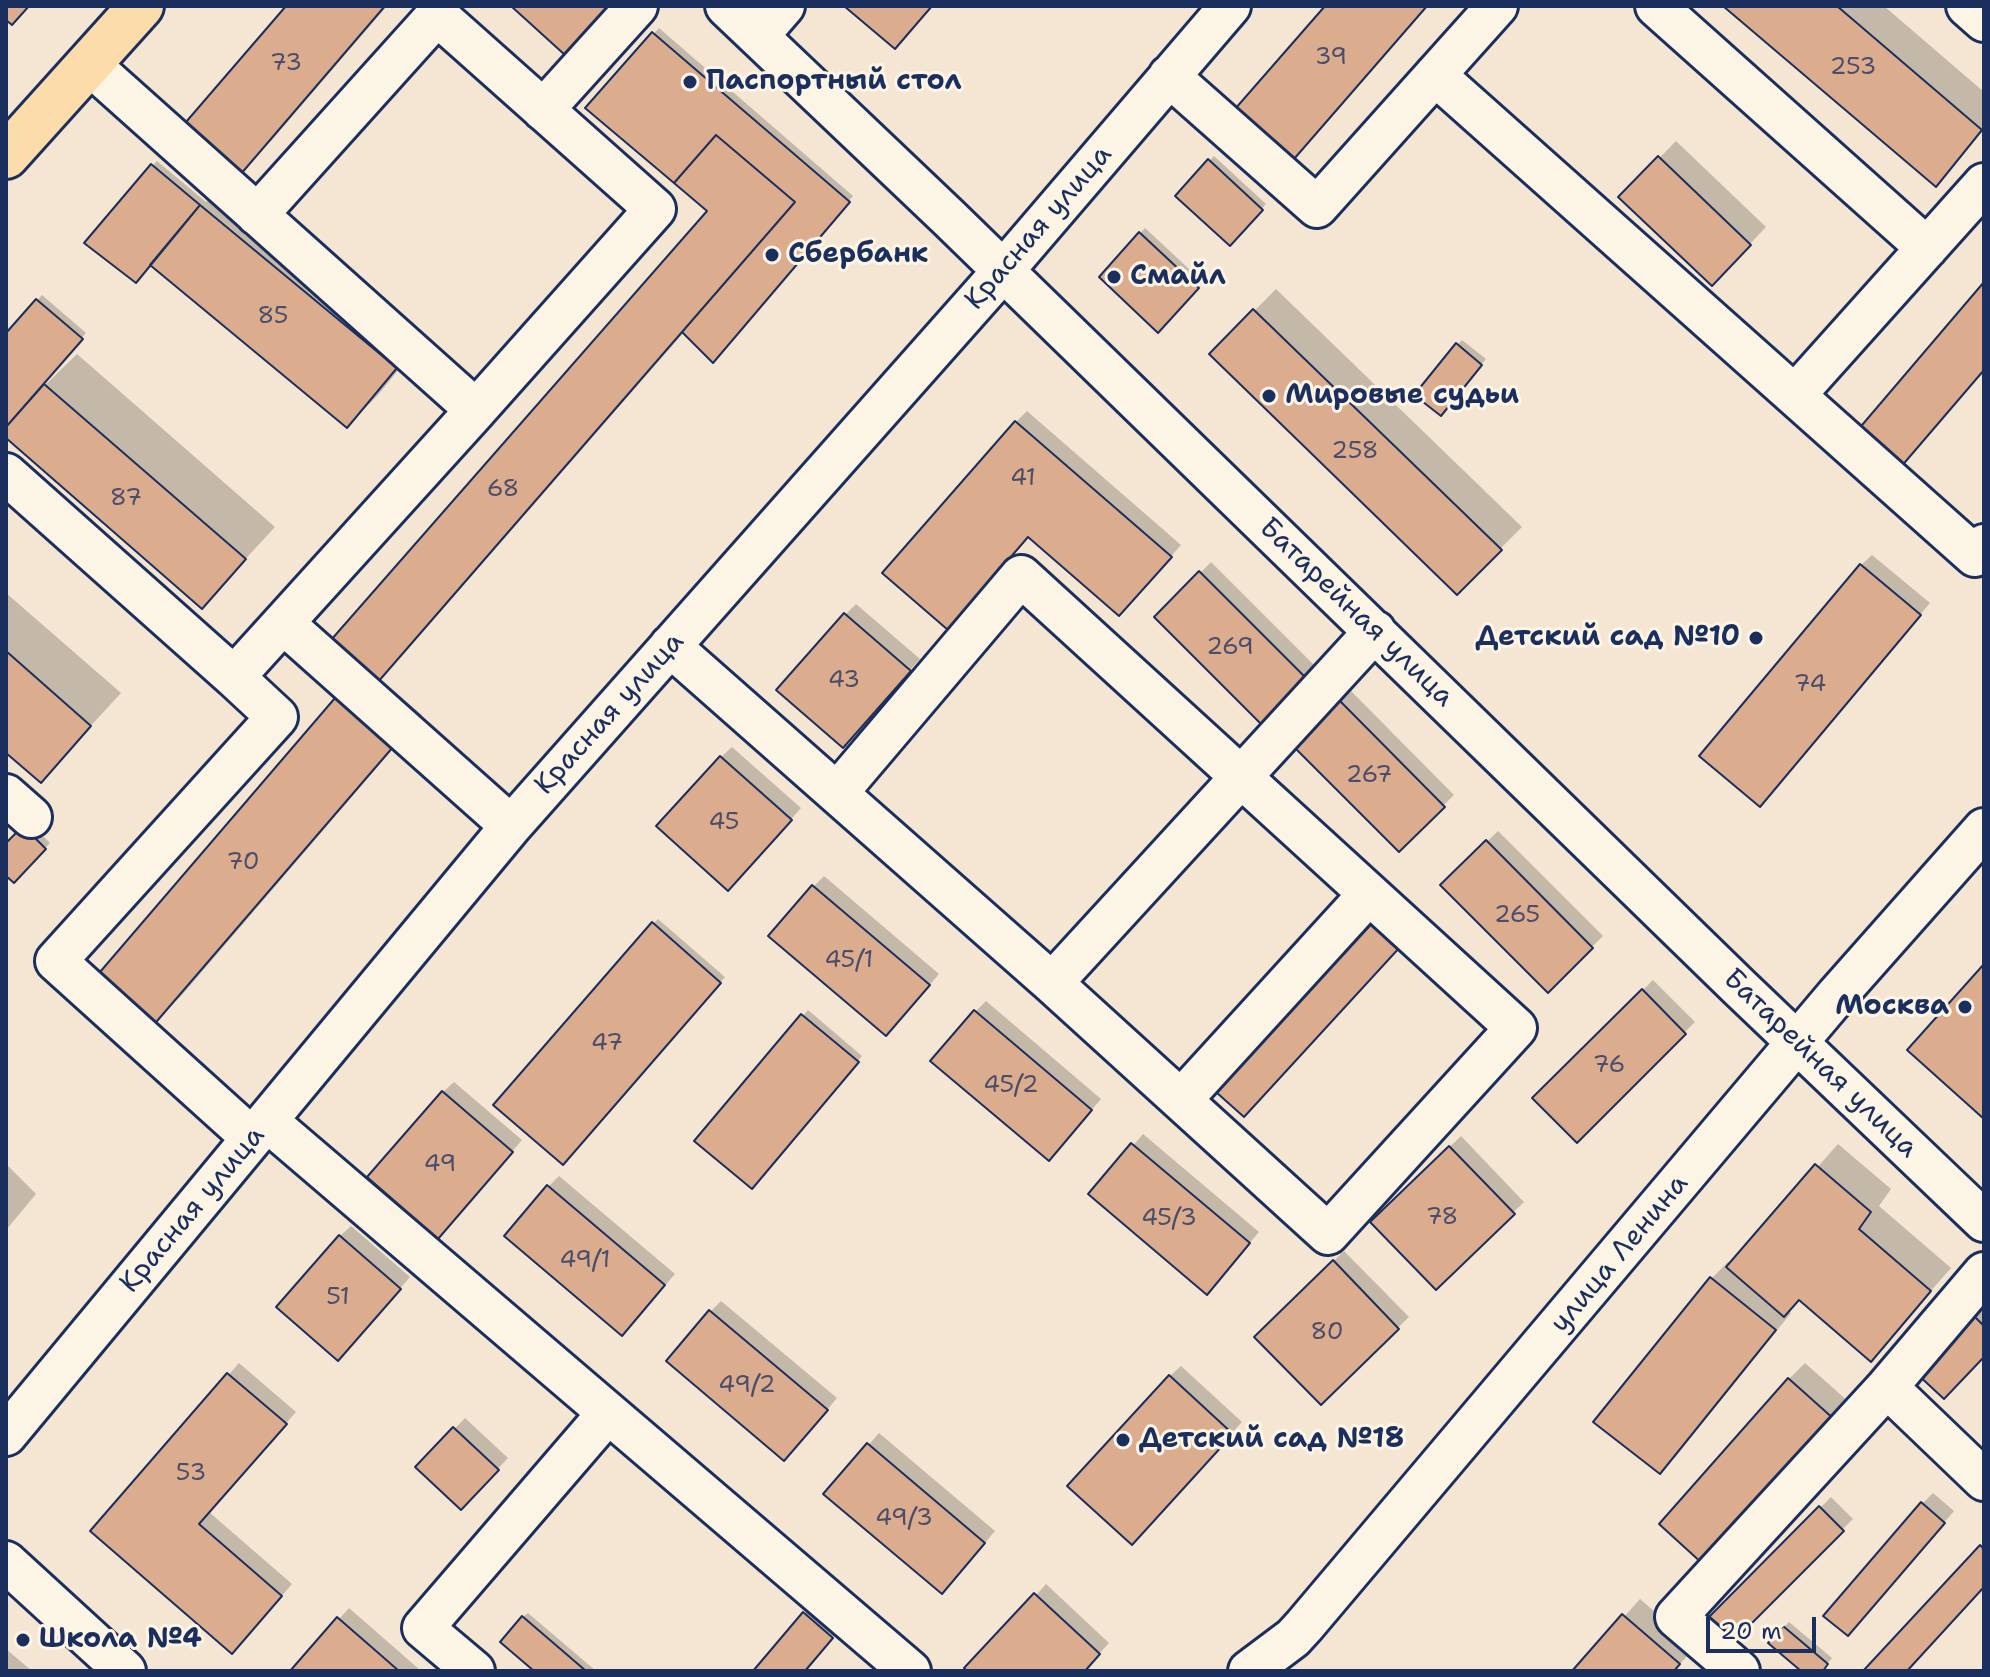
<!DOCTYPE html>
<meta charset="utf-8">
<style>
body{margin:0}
#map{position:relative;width:1990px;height:1677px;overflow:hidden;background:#f5e6d3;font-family:"Shantell Sans",sans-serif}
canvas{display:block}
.frame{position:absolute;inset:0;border:8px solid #1b2f5e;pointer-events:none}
.scale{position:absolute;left:1706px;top:1617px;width:110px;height:36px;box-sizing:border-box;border:4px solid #1b2f5e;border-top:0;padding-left:10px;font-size:24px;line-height:28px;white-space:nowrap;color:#1b2f5e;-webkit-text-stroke:6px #fcf5e5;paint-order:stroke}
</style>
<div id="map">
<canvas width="1990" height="1677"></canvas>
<div class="frame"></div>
<div class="scale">20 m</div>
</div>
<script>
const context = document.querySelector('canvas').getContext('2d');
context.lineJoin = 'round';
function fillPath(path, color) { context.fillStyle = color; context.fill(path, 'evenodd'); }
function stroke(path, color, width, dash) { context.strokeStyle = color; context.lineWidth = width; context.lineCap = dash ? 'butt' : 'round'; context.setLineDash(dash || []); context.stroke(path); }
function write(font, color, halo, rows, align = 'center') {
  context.font = font + ' "Shantell Sans",sans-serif'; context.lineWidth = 6; context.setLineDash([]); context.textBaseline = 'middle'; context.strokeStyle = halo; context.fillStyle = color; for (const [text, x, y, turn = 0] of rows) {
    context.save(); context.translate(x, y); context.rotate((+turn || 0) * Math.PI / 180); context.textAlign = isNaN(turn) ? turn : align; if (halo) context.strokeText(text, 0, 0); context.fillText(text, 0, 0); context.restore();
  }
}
const shadow = new Path2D(`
 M289 6H387L271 141 240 172Z
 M1327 6H1428L1324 126 1293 156Z
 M1726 6H1884L1984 92V129L1936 184Z
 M659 28 853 196 718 355 684 332 402 656 379 678 422 715 182 995 151 1025 96 979 337 699 359 677 709 211 588 108Z
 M1676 141 1766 227 1728 267 1621 197Z
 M1214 156 1266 204 1230 244 1177 196Z
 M157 161 206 202 232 176 426 336 378 395 347 426 151 264 87 242Z
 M1145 228 1203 282 1158 330 1102 277Z
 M1984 285V371L1894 472Z
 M1276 289 1522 527 1457 592 1212 354Z
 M42 295 86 333 38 388 40 390 77 354 275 527 202 606 6 436V336Z
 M1462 340 1486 359 1445 408 1457 345Z
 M1027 411 1181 545 1130 603 1016 422Z
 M1872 555 1930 603 1770 793 1861 565Z
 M1211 562 1316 667 1261 721 1157 617Z
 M6 593 121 693 41 780 6 750Z
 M856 604 920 659 853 735 846 614Z
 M1350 690 1454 795 1399 849 1295 745Z
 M732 747 801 808 739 878 721 757Z
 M29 822 50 843 14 880 6 873V846Z
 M1498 831 1603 936 1548 990 1443 885Z
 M824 876 939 974 897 1023 813 887Z
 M658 919 725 977 567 1158 653 924Z
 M1653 980 1695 1022 1577 1140 1534 1098Z
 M986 1001 1101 1099 1059 1148 975 1012Z
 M808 1010 862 1056 756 1182 697 1141Z
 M454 1082 522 1140 448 1226 443 1092Z
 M1143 1134 1259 1232 1217 1281 1091 1194Z
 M1461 1136 1524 1202 1436 1287 1372 1222Z
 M1838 1144 1891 1189 1879 1206 1951 1268 1871 1359 1800 1298 1787 1311 1791 1313 1676 1456 1660 1472 1711 1279 1728 1262 1731 1265Z
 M6 1164 36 1194 6 1230Z
 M559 1176 675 1274 633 1323 548 1187Z
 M351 1226 410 1277 348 1348 340 1236Z
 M1344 1251 1409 1317 1321 1402 1257 1337Z
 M721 1301 837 1398 795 1448 710 1312Z
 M1983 1304 1984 1355 1918 1372Z
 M239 1363 296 1412 209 1512 292 1584 243 1641 93 1531Z
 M1805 1363 1850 1403 1721 1546 1789 1379Z
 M1181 1366 1242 1422 1142 1531 1170 1376Z
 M465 1418 508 1458 461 1507 418 1467Z
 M879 1433 995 1531 953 1581 826 1494Z
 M1933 1493 1954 1511 1858 1623 1922 1504Z
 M1831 1497 1853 1519 1729 1643 1707 1622Z
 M1046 1584 1109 1643 1083 1671H970Z
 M1640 1599 1695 1647 1674 1671H1576Z
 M349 1608 420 1670 419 1671H293Z
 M809 1609 837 1632 804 1671H756Z
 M528 1613 596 1671H537L523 1617Z
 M1789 1622 1832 1658 1821 1671H1804L1770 1642Z
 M6 1649 32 1671H6Z`);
const building = new Path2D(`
 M6 6H29L12 25 6 20Z
 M286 6H385L240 175 186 122Z
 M511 6H610L565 55Z
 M844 6H932L895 49Z
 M1325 6H1427L1294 159 1235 109Z
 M1723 6H1837L1982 130 1936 187Z
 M652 32 850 202 713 363 682 332 795 202 716 135 674 183 585 108Z
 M716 135 795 202 371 690 324 648 707 211 674 183Z
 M1658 156 1751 245 1712 286 1618 197Z
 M1208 159 1263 210 1230 246 1175 196Z
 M151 164 200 205 136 283 84 243Z
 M200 205 397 368 347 428 150 265Z
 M1139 232 1199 288 1158 333 1099 277Z
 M1984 282V370L1894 475 1851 438Z
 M36 299 83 339 6 427V333Z
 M1253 309 1502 550 1457 595 1209 354Z
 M1456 343 1482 365 1441 416 1414 395Z
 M44 384 246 559 202 609 6 438V427Z
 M1015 421 1172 557 1119 616 1028 537 948 630 882 573Z
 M1860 564 1921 615 1760 807 1699 756Z
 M1199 571 1307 679 1261 724 1154 617Z
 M844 613 911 671 843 748 776 690Z
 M6 651 91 726 41 783 6 753Z
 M335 698 393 747 151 1028 94 979Z
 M1338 699 1445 807 1399 852 1292 745Z
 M720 756 792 820 728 891 656 826Z
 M23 826 46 849 14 883 6 876V843Z
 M1486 840 1593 948 1548 993 1440 885Z
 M812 885 930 985 886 1036 768 936Z
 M1374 921 1401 946 1244 1117 1216 1092Z
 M652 922 721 983 563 1165 493 1105Z
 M1984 964V1119L1907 1050Z
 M1642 989 1686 1034 1577 1143 1532 1098Z
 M974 1010 1092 1110 1049 1161 930 1061Z
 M801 1014 859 1062 752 1189 694 1141Z
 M442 1091 513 1152 438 1239 367 1177Z
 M1131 1143 1250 1243 1207 1295 1088 1194Z
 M1449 1146 1515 1214 1436 1290 1370 1222Z
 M1815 1164 1871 1212 1859 1229 1931 1291 1871 1362 1799 1300 1784 1317 1726 1267Z
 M547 1185 665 1285 622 1336 504 1236Z
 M339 1235 401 1289 338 1361 276 1307Z
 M1333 1260 1399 1329 1321 1405 1254 1337Z
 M1710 1277 1776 1330 1660 1474 1593 1422Z
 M709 1310 828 1410 784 1461 666 1361Z
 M1971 1313 1984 1326V1357L1944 1399 1915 1372Z
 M227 1373 287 1424 199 1524 282 1596 232 1654 90 1531Z
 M1169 1375 1233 1434 1132 1545 1067 1486Z
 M1788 1378 1835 1420 1704 1565 1659 1524Z
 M453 1427 499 1470 461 1510 415 1467Z
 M867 1443 985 1543 942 1594 823 1494Z
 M1921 1502 1945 1523 1848 1636 1823 1616Z
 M1819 1506 1844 1531 1729 1646 1704 1622Z
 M1980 1545 1984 1549V1587L1907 1671H1863Z
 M1034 1593 1100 1654 1085 1671H967L964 1668Z
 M803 1612 833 1638 805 1671H753Z
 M1622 1614 1680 1664 1674 1671H1572Z
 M522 1616 586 1671H534L500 1642Z
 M337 1617 399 1671H290Z
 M1783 1626 1828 1664 1823 1671H1801L1768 1643Z`);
const minor = new Path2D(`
 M726 6 949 218 1740 988 1984 1221
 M1656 6 1927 248
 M1967 6 1984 21
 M758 36 784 6
 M89 64 476 410 655 209 437 15 257 215
 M1435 75 1975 556 1984 545
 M1169 76 1317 207 1497 6
 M543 110 637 6
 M1795 395 1984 184
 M6 474 234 677
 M283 623 511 826
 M670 646 1052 983 1328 1234 1516 1028 1021 576 837 793
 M6 795 31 817
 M1052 983 1375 631
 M1181 1100 1369 894
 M267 1121 910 1671
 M252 1138 56 961 277 717 234 677 476 410
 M1887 1387 1984 1273
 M6 1435 511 826 1003 271 1230 6
 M6 1562 125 1671
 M474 1671 423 1628 608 1413
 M1249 1671 1293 1638 1304 1626 1837 995 1984 829
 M1739 1671 1676 1617 1887 1387 1984 1480`);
const major = new Path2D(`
 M6 156 141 6`);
const markers = [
 [690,82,8,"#1b2f5e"],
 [772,255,8,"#1b2f5e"],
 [1114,277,8,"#1b2f5e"],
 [1269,396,8,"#1b2f5e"],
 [1756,638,8,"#1b2f5e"],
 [1965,1007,8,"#1b2f5e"],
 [1123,1440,8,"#1b2f5e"],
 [23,1640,8,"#1b2f5e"]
];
const numberNames = [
 ["39",1331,58],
 ["73",286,64],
 ["253",1853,68],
 ["85",273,317],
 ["258",1355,452],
 ["41",1023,479],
 ["68",503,490],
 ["87",126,499],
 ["269",1230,648],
 ["43",844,681],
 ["74",1810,685],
 ["267",1369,776],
 ["45",724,823],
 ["70",243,863],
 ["265",1517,916],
 ["45/1",849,961],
 ["47",607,1044],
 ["76",1609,1066],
 ["45/2",1011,1086],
 ["49",440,1165],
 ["78",1442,1218],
 ["45/3",1169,1219],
 ["49/1",585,1261],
 ["51",338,1298],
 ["80",1327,1333],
 ["49/2",747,1386],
 ["53",191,1474],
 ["49/3",904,1519]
];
const poiNames = [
 ["Паспортный стол",706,82],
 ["Сбербанк",788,255],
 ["Смайл",1130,277],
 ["Мировые судьи",1285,396],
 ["Детский сад №10",1740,638,"right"],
 ["Москва",1949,1007,"right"],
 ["Детский сад №18",1139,1440],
 ["Школа №4",39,1640]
];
const streetNames = [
 ["Красная улица",1039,228,-49],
 ["Батарейная улица",1356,613,44],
 ["Красная улица",610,714,-48],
 ["Батарейная улица",1820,1064,44],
 ["Красная улица",193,1210,-50],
 ["улица Ленина",1620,1254,-50]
];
fillPath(shadow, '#0003');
fillPath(building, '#dbac8d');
stroke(building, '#1b2f5e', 2);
stroke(minor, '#1b2f5e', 46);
stroke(major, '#1b2f5e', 50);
stroke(minor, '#fcf5e5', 40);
stroke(major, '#fddcac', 44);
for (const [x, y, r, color] of markers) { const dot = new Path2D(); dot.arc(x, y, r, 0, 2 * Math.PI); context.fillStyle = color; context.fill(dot); stroke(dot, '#fcf5e5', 3); }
write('24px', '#4b4e6a', null, numberNames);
write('bold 28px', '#1b2f5e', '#fcf5e5', poiNames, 'left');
write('28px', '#1b2f5e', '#fcf5e5', streetNames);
</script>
